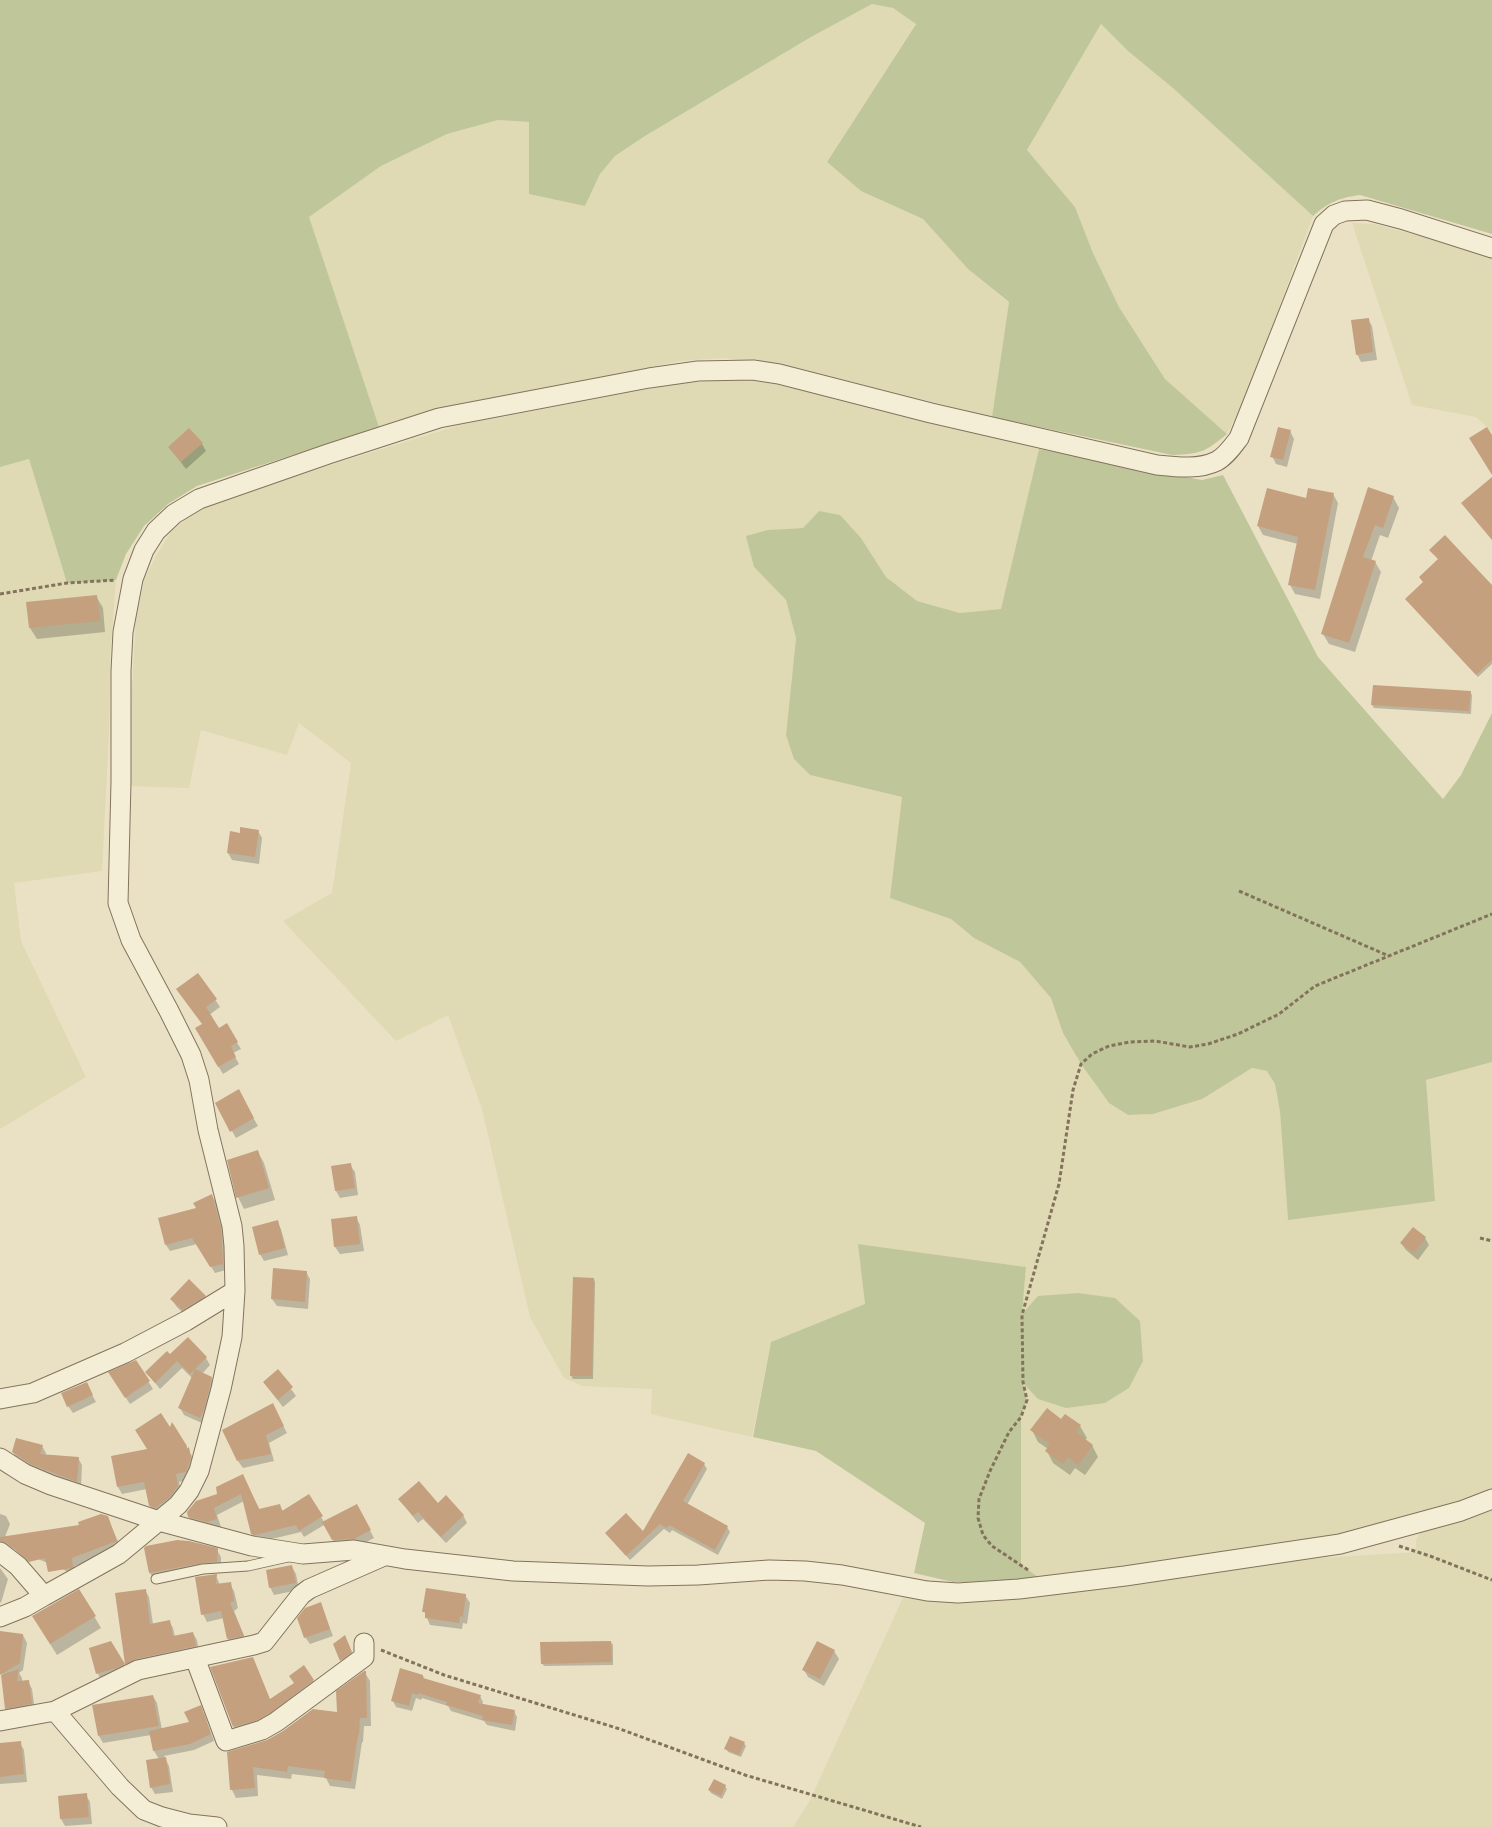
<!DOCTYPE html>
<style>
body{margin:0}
canvas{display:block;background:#eae1c5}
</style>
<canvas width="1492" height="1827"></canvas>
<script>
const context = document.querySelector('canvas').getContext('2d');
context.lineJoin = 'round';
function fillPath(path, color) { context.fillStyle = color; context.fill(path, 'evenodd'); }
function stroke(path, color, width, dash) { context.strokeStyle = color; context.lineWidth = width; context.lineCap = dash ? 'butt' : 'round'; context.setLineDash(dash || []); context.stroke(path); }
const farmland = new Path2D(`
 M872 4 893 8 916 23 827 162 861 191 923 219 968 269 1009 303 992 417 790 366 723 358 680 361 446 410 379 427 308 217 381 166 447 134 498 120 529 122 585 206 600 174 615 156 645 136 811 37Z
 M1101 24 1128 51 1174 89 1313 216 1244 401 1227 434 1165 379 1119 307 1093 253 1075 207 1027 150Z
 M1352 223 1374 224 1492 255V432L1476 417 1412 405Z
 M732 379 777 383 1039 449 1002 609 960 613 917 601 886 577 861 538 819 511 803 528 768 530 754 567 786 600 796 638 786 735 810 775 902 797 891 898 951 919 974 938 1020 962 1051 998 1063 1033 1081 1064 1109 1103 1128 1115 1153 1114 1234 1079 1252 1068 1267 1071 1275 1084 1280 1112 1288 1220 1426 1080 1492 1062V1493L1332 1538 1041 1579 1021 1566V1417L1027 1400 1023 1382 1022 1315 1026 1267 859 1244 865 1304 771 1342 752 1437 651 1414 652 1389 583 1386 564 1378 530 1317 482 1109 448 1015 396 1041 283 921 332 893 351 763 299 723 287 755 201 730 189 788 126 786 136 619 144 580 157 554 171 532 193 513 217 502 304 473 460 425 675 384Z
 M29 459 67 583 116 580 110 658 109 733 102 871 14 883 21 941 86 1077 0 1129V467Z
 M1492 1507V1827H793L809 1802 903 1598 958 1601 1302 1559 1416 1552V1540L1421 1531Z`);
const green = new Path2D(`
 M0 0H1492V234L1360 195C1339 198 1329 202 1313 216L1174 89 1128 51 1101 24 1027 150 1075 207 1093 253 1119 307 1165 379 1227 434C1205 452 1201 454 1172 455L992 417 1009 302 968 269 923 219 861 191 827 162 916 24 893 8 872 4 811 37 645 136 615 156 600 174 585 206 529 194V122L498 120 447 134 381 166 309 217 379 427 197 486 168 504 144 526 126 554 116 580 67 583 29 459 0 467Z
 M1039 449 1202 480 1223 475 1318 657 1443 799 1461 775 1492 713V1062L1426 1080 1435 1201 1288 1220 1280 1112 1275 1084 1267 1071 1252 1068 1202 1099 1153 1114 1128 1115 1109 1103 1081 1064 1063 1033 1051 998 1020 962 974 938 951 919 890 898 902 797 810 775 794 759 786 735 796 638 786 600 754 567 746 536 768 530 803 528 819 511 840 515 861 538 886 577 917 601 960 613 1001 609Z
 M858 1244 1026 1267 1022 1314 1038 1296 1078 1293 1115 1298 1140 1321 1143 1361 1129 1388 1105 1403 1066 1408 1038 1399 1023 1383 1027 1400 1021 1417V1565L1041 1579 987 1582H953L914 1573 925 1523 816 1451 753 1437 771 1342 865 1304Z`);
const shadow = new Path2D(`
 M1368 319 1372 326 1377 360 1361 362 1357 354Z
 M1290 431 1294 439 1287 467 1276 464 1272 456Z
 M202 444 206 451 186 469 170 448Z
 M1369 489 1393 497 1399 508 1388 538 1380 535 1371 561 1375 562 1381 572 1355 652 1329 644 1323 634Z
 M1333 494 1338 503 1320 599 1295 594 1290 585 1298 544 1263 535 1258 526 1307 500Z
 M1492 586V664L1478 677 1407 600Z
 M96 596 103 608 105 632 37 639 30 628Z
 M1470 692 1472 695 1471 714 1374 708 1372 705Z
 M258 831 262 838 259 864 232 860 228 853 241 834Z
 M198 974 220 1007 209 1015 219 1030 226 1025 241 1049 233 1053 239 1064 223 1074 196 1029 203 1025Z
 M238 1091 258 1126 236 1138 216 1103Z
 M258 1152 264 1163 275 1200 244 1209 238 1197Z
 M350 1165 355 1172 358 1195 340 1198 336 1191Z
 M212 1196 216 1202 224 1236 226 1270 215 1273 197 1244 170 1251 166 1245 197 1209Z
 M356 1217 360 1225 364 1251 340 1254 335 1247 332 1221Z
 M277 1222 281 1229 288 1255 264 1261 260 1254Z
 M1425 1238 1429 1245 1418 1260 1406 1250 1401 1243Z
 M306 1272 310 1279 308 1309 277 1306 272 1299Z
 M594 1279 595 1282 593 1379H573L571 1375Z
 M205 1296 209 1304 187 1317 176 1306 172 1299Z
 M170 1356 206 1358 210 1365 202 1374 211 1378 216 1385 204 1424 184 1415 180 1408 192 1378 182 1368 160 1389 147 1373Z
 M136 1362 153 1389 130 1404 114 1380Z
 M278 1371 296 1396 283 1407 264 1383Z
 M90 1391 96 1402 73 1413 68 1406Z
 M276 1412 287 1433 269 1443 274 1461 243 1468 238 1461Z
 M1061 1420 1080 1426 1087 1438 1085 1440 1092 1445 1098 1457 1085 1475 1075 1468 1070 1475 1053 1463 1047 1451 1048 1449 1038 1442 1032 1430Z
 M173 1424 192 1456 194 1466 190 1479 179 1482 182 1494 154 1513 150 1505 147 1489 122 1494 118 1487 112 1457 149 1450 170 1430Z
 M42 1446 46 1453 45 1456 78 1458 82 1465 81 1488 36 1471 18 1460 13 1452Z
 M704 1464 707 1469 687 1505 727 1527 730 1532 718 1555 672 1530 670 1533 664 1529 630 1560 606 1533H643Z
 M242 1475 260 1510 280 1506 283 1511 309 1496 324 1522 360 1512 374 1538 359 1546 337 1547 324 1525 304 1537 301 1532 259 1542 256 1541 252 1534 244 1501 217 1515 221 1527 212 1529 194 1524 189 1517 219 1495Z
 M400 1500 437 1505 463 1515 467 1523 446 1543 423 1519 418 1523Z
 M0 1514 6 1516 10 1524 5 1537 81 1526 107 1517 121 1548 75 1566 76 1575 0 1543Z
 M145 1549 217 1550 221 1557V1569L154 1580 150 1573Z
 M292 1567 296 1574 299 1590 274 1595 270 1587Z
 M0 1568 8 1579 1 1603 0 1602Z
 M216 1576 220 1585 230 1584 234 1591 238 1608 234 1611 247 1643 232 1646 228 1639 224 1618 207 1622 203 1614Z
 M145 1590 149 1597 153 1624 169 1621 173 1628 175 1637 193 1633 197 1640 199 1653 101 1680 98 1674 90 1649 111 1643 127 1669 117 1594Z
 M465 1595 470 1603 467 1624 463 1623 462 1629 430 1625 424 1611Z
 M321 1604 333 1636 310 1644 305 1637Z
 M94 1616 101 1628 57 1655 40 1628Z
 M0 1632 23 1635 27 1643 23 1670 19 1673 22 1678V1682L28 1681 32 1689 35 1711 11 1716 6 1708 3 1676 0 1669Z
 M345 1637 355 1660 345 1667 335 1645Z
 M611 1642 613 1645V1665L544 1666 542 1663Z
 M818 1642 834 1651 839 1659 824 1686 808 1677 804 1670Z
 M365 1673 370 1681 371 1726H364L363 1742H362L355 1789 330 1786 326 1778 292 1774 291 1779 257 1775 258 1796 236 1798 232 1790 228 1753 268 1741 338 1714Z
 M423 1676 425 1680 480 1696 483 1702 482 1705 514 1711 517 1717 515 1731 487 1725 484 1721 451 1711 448 1706 422 1698 421 1700 416 1698 412 1711 396 1707 393 1701Z
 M313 1680 317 1687 273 1719 238 1733 234 1727Z
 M153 1696 157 1703 162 1730 190 1723 204 1713 214 1741 194 1750 164 1756 169 1766 173 1792 155 1794 151 1787 159 1759 154 1751 151 1735 103 1743 99 1736Z
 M20 1743 24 1750 27 1782 0 1784V1745Z
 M744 1743 746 1746 741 1757 728 1752 726 1748Z
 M725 1786 727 1789 722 1799 711 1793 709 1790Z
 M86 1795 90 1802 92 1824 65 1826 61 1819Z`);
const building = new Path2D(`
 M1369 318 1373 352 1356 355 1351 320Z
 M1278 427 1291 430 1283 460 1270 457Z
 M1487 427 1492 435V475L1469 438Z
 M189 428 203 443 181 462 168 447Z
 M1492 477V540L1461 503Z
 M1368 487 1394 496 1383 528 1375 525 1363 557 1376 561 1349 643 1321 634Z
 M1267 488 1306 498 1308 488 1334 493 1315 590 1288 585 1298 537 1257 526Z
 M1445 535 1492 585V660L1476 675 1405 599 1423 582 1419 577 1438 559 1429 550Z
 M97 595 100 621 29 628 26 602Z
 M1373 685 1471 691 1469 711 1371 705Z
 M240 827 259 830 255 857 227 853 230 831 240 833Z
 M198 973 217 999 206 1007 219 1028 227 1023 238 1042 231 1046 236 1057 218 1067 195 1028 202 1024 176 989Z
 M239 1089 254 1118 230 1132 215 1103Z
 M258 1150 269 1188 236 1198 227 1160Z
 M351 1163 355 1188 335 1191 331 1166Z
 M212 1194 221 1228 223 1264 210 1267 192 1238 165 1245 158 1218 196 1208 193 1203Z
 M357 1216 360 1244 334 1247 331 1219Z
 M278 1220 285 1248 259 1255 252 1227Z
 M1413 1227 1426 1237 1414 1253 1400 1243Z
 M273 1268 307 1271 305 1302 271 1299Z
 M573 1277 594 1278 592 1376H570Z
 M189 1279 206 1296 182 1310 170 1299Z
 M188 1337 207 1357 190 1374 177 1361 155 1383 145 1372 167 1351 170 1354Z
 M136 1360 150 1381 125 1398 108 1372Z
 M195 1369 212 1377 205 1407 200 1418 178 1408Z
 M278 1369 293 1387 278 1400 263 1382Z
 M87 1382 93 1395 67 1407 61 1393Z
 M273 1403 284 1426 266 1435 271 1454 237 1461 222 1430Z
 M1047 1408 1061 1419 1065 1414 1081 1425 1076 1432 1093 1445 1078 1465 1068 1457 1063 1464 1045 1451 1050 1444 1030 1430Z
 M161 1413 170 1427 172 1422 187 1446 186 1449 189 1447 191 1458 186 1472 176 1474 178 1486 170 1497 156 1508 149 1506 144 1482 117 1487 111 1456 147 1449 135 1430Z
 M16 1438 43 1445 40 1454 79 1457 77 1482 30 1464 12 1452Z
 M688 1453 705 1463 683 1501 728 1526 715 1550 669 1525 667 1528 660 1524 626 1556 605 1533 626 1513 643 1531Z
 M243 1474 259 1509 280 1504 282 1511 309 1494 323 1516 299 1531 296 1525 255 1535 251 1534 241 1494 214 1508 217 1519 207 1522 188 1517 187 1512 196 1501 217 1494 216 1487Z
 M419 1481 438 1503 446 1495 464 1515 441 1537 418 1512 413 1516 398 1499Z
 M357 1504 371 1530 354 1539 332 1540 322 1522Z
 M101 1514 108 1516 117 1541 72 1558 73 1567 72 1568 48 1572 45 1558 29 1562 7 1543 0 1541V1537L79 1525 78 1522Z
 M177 1540 189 1541 218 1548 217 1562 202 1563 149 1573 144 1548 146 1546Z
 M292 1565 296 1583 269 1588 266 1570Z
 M217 1574 216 1584 231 1582 234 1601 230 1603 244 1636 227 1639 221 1611 201 1615 195 1577Z
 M426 1588 466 1594 463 1617 460 1616 459 1623 425 1618V1612H422Z
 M79 1589 96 1616 50 1644 32 1616Z
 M146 1589 150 1624 170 1620 173 1636 193 1632 196 1646 136 1659 117 1668 96 1674 89 1648 111 1641 125 1664 115 1593Z
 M321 1602 330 1629 304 1638 297 1618 305 1608Z
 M0 1631 23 1634 20 1663 0 1675Z
 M345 1635 352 1652 340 1661 333 1644Z
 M611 1641 612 1662 541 1664 540 1642Z
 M817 1641 835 1650 820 1679 802 1670Z
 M253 1657 270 1699 294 1683 289 1676 304 1665 314 1680 270 1713 258 1720 233 1727 210 1667Z
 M400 1668 423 1675V1678L481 1695 478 1703 515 1710 512 1725 482 1720 483 1716 446 1705 447 1702 418 1693V1695L412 1693 409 1706 391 1701Z
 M19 1669 17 1681 29 1680 32 1704 5 1709 1 1675Z
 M364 1671H366L367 1718H360L359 1735H358L351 1782 324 1778 325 1771 288 1766 287 1772 253 1767 255 1788 230 1790 227 1752 267 1740 283 1731 313 1709 337 1712 336 1691Z
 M153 1695 159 1726 98 1736 92 1705Z
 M201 1705 211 1734 190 1744 153 1751 149 1731 189 1722 184 1712Z
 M730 1736 745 1742 739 1755 724 1749Z
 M21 1741 24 1774 0 1777V1743Z
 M166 1757 170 1784 150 1788 146 1760Z
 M714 1779 726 1785 721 1796 708 1790Z
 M87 1793 89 1817 60 1819 58 1796Z`);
const path = new Path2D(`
 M0 594 67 583 116 580
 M1239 891 1389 956
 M1480 1238 1492 1241
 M1399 1546 1430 1556 1492 1580
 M1028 1570 992 1546 983 1535 978 1518 979 1499 990 1471 1009 1432 1021 1417 1027 1400 1023 1382 1022 1315 1059 1184 1073 1090 1081 1064 1092 1054 1109 1046 1130 1042 1155 1041 1190 1047 1208 1044 1238 1034 1279 1014 1315 986 1492 914
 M381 1650 444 1675 620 1729 745 1775 921 1827`);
const service = new Path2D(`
 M156 1579 203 1569 248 1566 288 1557`);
const minor = new Path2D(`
 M0 1399 33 1393 125 1353 186 1321 235 1291 234 1246 232 1226 208 1130 199 1080 191 1055 169 1011 131 940 118 903 121 782V671L123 632 133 579 144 550 156 531 174 514 199 499 328 454 439 418 649 378 698 371 753 370 779 374 931 413 1157 465C1176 467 1199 470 1217 461 1226 456 1233 446 1239 438L1324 224 1334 215 1345 211 1367 210 1401 219 1492 248
 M0 1458 25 1474 51 1485 159 1521 252 1546 303 1554 354 1550 405 1559 513 1571 648 1576 698 1575 769 1570 805 1571 842 1575 927 1591 958 1593 1019 1589 1125 1576 1340 1544 1461 1511 1492 1499
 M0 1552 18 1566 44 1596 25 1607 0 1617
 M44 1596 119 1554 178 1505 189 1491 199 1471 221 1389 232 1337 235 1291
 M195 1658 226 1741 262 1730 276 1722 364 1657V1643
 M55 1711 138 1670 254 1645 264 1642 301 1595 309 1589 384 1556
 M0 1721 55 1711 120 1787 144 1810 162 1817 189 1824 217 1827`);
fillPath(farmland, '#dfdab3');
fillPath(green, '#bfc79a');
fillPath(shadow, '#0003');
fillPath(building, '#c4a07e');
stroke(service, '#83735d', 11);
stroke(minor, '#83735d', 21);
stroke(path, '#83735d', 3, [4, 2.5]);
stroke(service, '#f5eed7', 9);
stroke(minor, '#f5eed7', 19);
</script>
